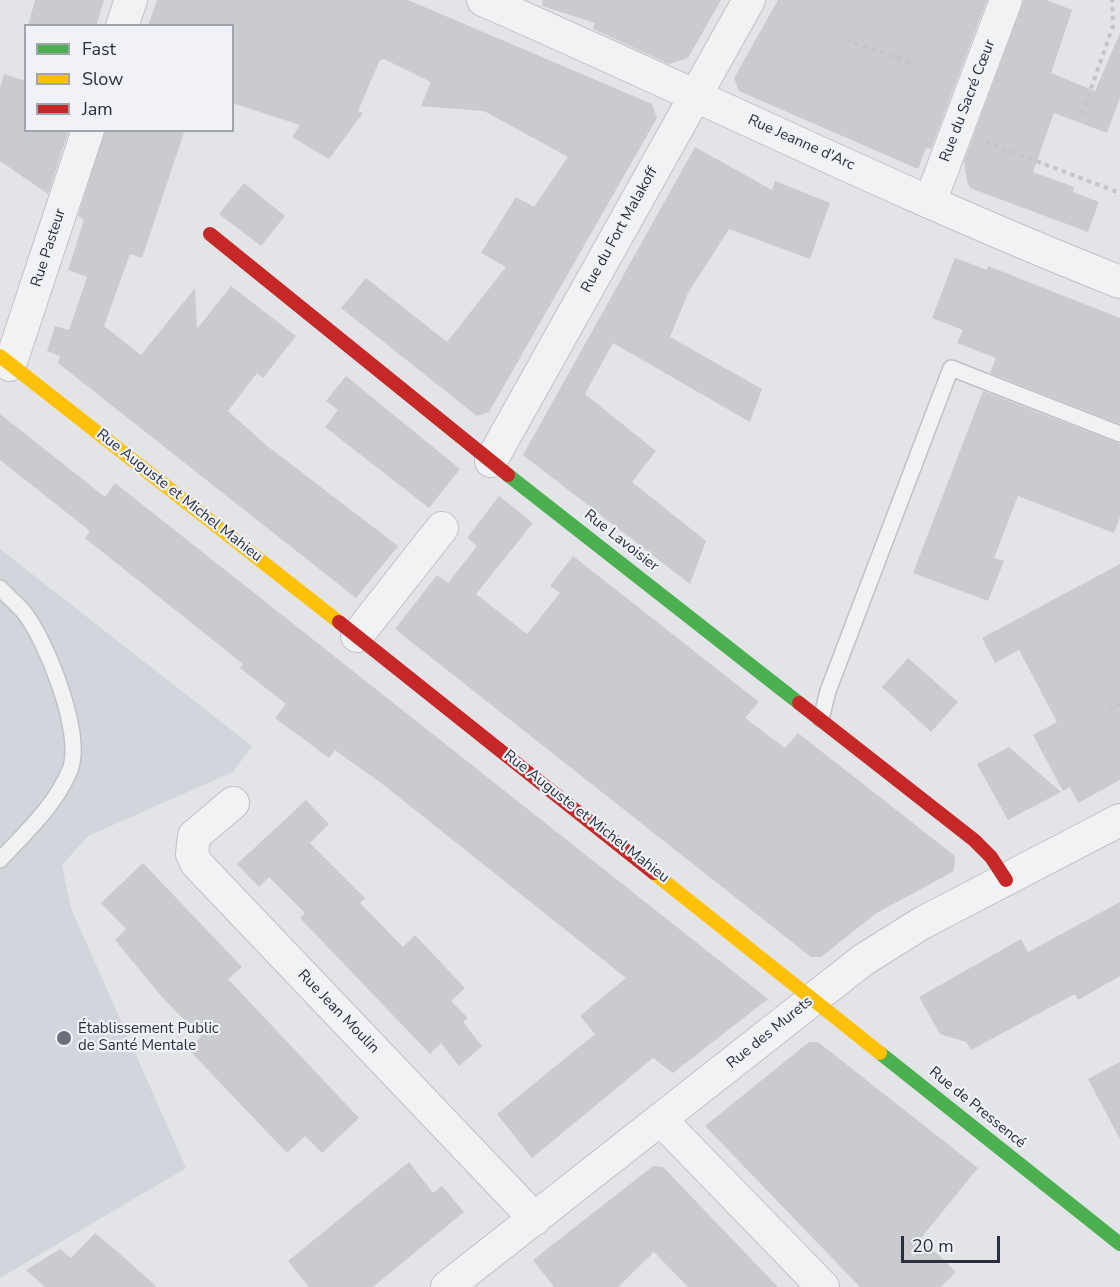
<!DOCTYPE html>
<meta charset="utf-8">
<style>
body{margin:0}
#map{position:relative;width:1120px;height:1287px;overflow:hidden;background:#e2e4e7;font-family:"Nunito Sans",sans-serif}
canvas{display:block}
.legend{position:absolute;left:24px;top:24px;width:210px;height:108px;box-sizing:border-box;background:#f0f2f7;border:2px solid #a0a4ae;margin:0;padding:8px 10px;list-style:none;font-size:18px;color:#292f40}
.legend li{display:flex;align-items:center;gap:12px;height:30px}
.legend b{width:30px;border:2px solid #a0a4ae}
.scale{position:absolute;left:901px;top:1236px;width:99px;height:27px;box-sizing:border-box;border:3px solid #292f40;border-top:0;padding-left:8px;font-size:18px;line-height:21px;white-space:nowrap;color:#292f40;-webkit-text-stroke:4px #f0f2f7;paint-order:stroke}
</style>
<div id="map">
<canvas width="1120" height="1287"></canvas>
<ul class="legend">
<li><b style="height:8px;background:#4caf50"></b>Fast</li>
<li><b style="height:8px;background:#ffc107"></b>Slow</li>
<li><b style="height:8px;background:#c62828"></b>Jam</li>
</ul>
<div class="scale">20 m</div>
</div>
<script>
const context = document.querySelector('canvas').getContext('2d');
context.lineJoin = 'round';
function fillPath(path, color) { context.fillStyle = color; context.fill(path, 'evenodd'); }
function stroke(path, color, width, dash) { context.strokeStyle = color; context.lineWidth = width; context.lineCap = dash ? 'butt' : 'round'; context.setLineDash(dash || []); context.stroke(path); }
function write(font, color, halo, rows, align = 'center') {
  context.font = font + ' "Nunito Sans",sans-serif'; context.lineWidth = 4.5; context.setLineDash([]); context.textBaseline = 'middle'; context.strokeStyle = halo; context.fillStyle = color; for (const [text, x, y, turn = 0] of rows) {
    context.save(); context.translate(x, y); context.rotate((+turn || 0) * Math.PI / 180); context.textAlign = isNaN(turn) ? turn : align; if (halo) context.strokeText(text, 0, 0); context.fillText(text, 0, 0); context.restore();
  }
}
const built = new Path2D(`
 M0 549 252 746 233 772 88 836 62 865 71 908 186 1168 0 1278Z`);
const building = new Path2D(`
 M35 0H104L96 26H28Z
 M157 0H408L652 104 657 118 489 412 477 416 341 308 366 278 447 342 506 267 481 253 516 197 534 207 568 157 484 111 421 106 431 82 384 59 380 60 358 111 363 113 329 159 292 137 300 125 232 103V26H148Z
 M543 0H721L688 58 669 64 593 29 595 23 542 6Z
 M778 0H987L931 149 926 148 918 169 739 91 734 78Z
 M1024 0H1046L1072 10 1051 73 1095 91 1120 33V98L1107 133 1054 113 1033 172 1074 187 1073 192 1099 202 1088 232 970 188 967 181 964 161Z
 M4 74 26 81V130H69L48 194 0 161V88Z
 M105 130H185L142 258 130 254 104 326 141 355 195 288 197 329 231 286 296 336 263 378 257 373 228 411 266 445 398 546 356 598 58 363 60 356 47 351 55 326 69 330 87 277 68 270 84 220 78 216Z
 M695 147 772 190 775 181 830 203 810 259 729 229 688 293 670 337 762 389 750 422 613 343 585 394 656 451 632 482 706 541 690 584 523 455Z
 M244 183 285 216 261 246 219 214Z
 M955 258 987 270 988 266 1120 318V424L990 373 996 358 957 343 963 330 932 318Z
 M346 376 460 469 429 508 325 427 338 410 326 401Z
 M983 391 1120 444V517L1114 533 1018 496 994 558 1004 561 988 601 913 573Z
 M0 414 105 497 115 483 768 999 673 1073 653 1058 532 1158 497 1114 595 1034 580 1016 626 978 385 786 335 750 329 758 275 718 286 704 240 668 243 664 85 538 90 531 0 460Z
 M499 496 533 523 476 594 527 634 560 593 550 586 573 556 759 702 745 718 785 748 798 733 955 856 954 871 875 914 821 957H811L395 629 437 575 448 583 477 546 467 538Z
 M1120 564V780L1078 803 1070 787 1063 791 1033 735 1057 722 1019 650 995 663 982 638Z
 M908 658 958 702 931 732 882 687Z
 M1009 747 1061 792 1008 820 977 764Z
 M306 800 329 824 310 843 365 898 360 903 403 947 415 935 465 988 451 1001 468 1018 463 1022 482 1046 459 1066 441 1043 430 1054 300 918 305 913 269 877 259 887 237 864Z
 M143 863 242 967 228 979 359 1118 322 1153 305 1136 287 1153 188 1049 201 1037 162 997 115 940 126 929 101 903Z
 M1120 902V976L1078 1000 1075 994 971 1050 966 1042 940 1034 919 997 1021 939 1028 952Z
 M809 1042H818L978 1168 921 1238 956 1272 941 1287H860L705 1126Z
 M1120 1062V1139L1088 1079Z
 M409 1162 433 1193 442 1186 464 1212 373 1287H309L288 1261Z
 M653 1166 663 1167 778 1287H688L654 1252 618 1287H554L533 1260Z
 M95 1233 120 1254 157 1287H45L26 1270 60 1249 71 1258Z`);
const path = new Path2D(`
 M846 40 915 64
 M1082 114 1113 26 1112 0
 M986 142 1120 193
 M1109 710 1120 704`);
const lane = new Path2D(`
 M0 588C7 596 16 603 23 611 46 639 84 734 70 770 55 806 26 832 0 860
 M821 719 828 691 951 368 1120 434`);
const street = new Path2D(`
 M483 0C696 93 904 197 1120 282
 M122 26 131 0
 M930 202 1006 0
 M10 365 88 130
 M491 461 749 0
 M357 636 442 528
 M233 803 194 836 192 854 197 864 535 1219
 M661 1120 823 1287
 M447 1287 863 960 922 923 1120 820`);
const fast = new Path2D(`
 M508 475 799 703
 M880 1053 1120 1244`);
const slow = new Path2D(`
 M0 356 339 622
 M654 873 880 1053`);
const jam = new Path2D(`
 M210 234 508 475
 M339 622 654 873
 M799 703 974 840 991 857 1006 880`);
const markers = [
 [64,1038,8,"#6a6e7a"]
];
const streetNames = [
 ["Rue du Sacré Cœur",968,101,-69],
 ["Rue Jeanne d'Arc",801,143,24],
 ["Rue du Fort Malakoff",620,230,-61],
 ["Rue Pasteur",49,248,-72],
 ["Rue Auguste et Michel Mahieu",179,496,38],
 ["Rue Lavoisier",621,541,38],
 ["Rue Auguste et Michel Mahieu",586,817,38],
 ["Rue Jean Moulin",338,1012,46],
 ["Rue des Murets",770,1033,-39],
 ["Rue de Pressencé",977,1108,39]
];
const poiNames = [
 ["Établissement Public",78,1029],
 ["de Santé Mentale",78,1046]
];
fillPath(built, '#d2d5dc');
fillPath(building, '#c9cbcf');
stroke(lane, '#bfc1c4', 18);
stroke(street, '#bfc1c4', 34);
stroke(path, '#c4c5ca', 4, [4.5, 4.5]);
stroke(lane, '#f1f2f4', 15);
stroke(street, '#f1f2f4', 32);
stroke(fast, '#4caf50', 14);
stroke(slow, '#ffc107', 14);
stroke(jam, '#c62828', 14);
for (const [x, y, r, color] of markers) { const dot = new Path2D(); dot.arc(x, y, r, 0, 2 * Math.PI); context.fillStyle = color; context.fill(dot); stroke(dot, '#f0f2f7', 2); }
write('15px', '#292f40', '#f0f2f7', streetNames);
write('15px', '#292f40', '#f0f2f7', poiNames, 'left');
</script>
